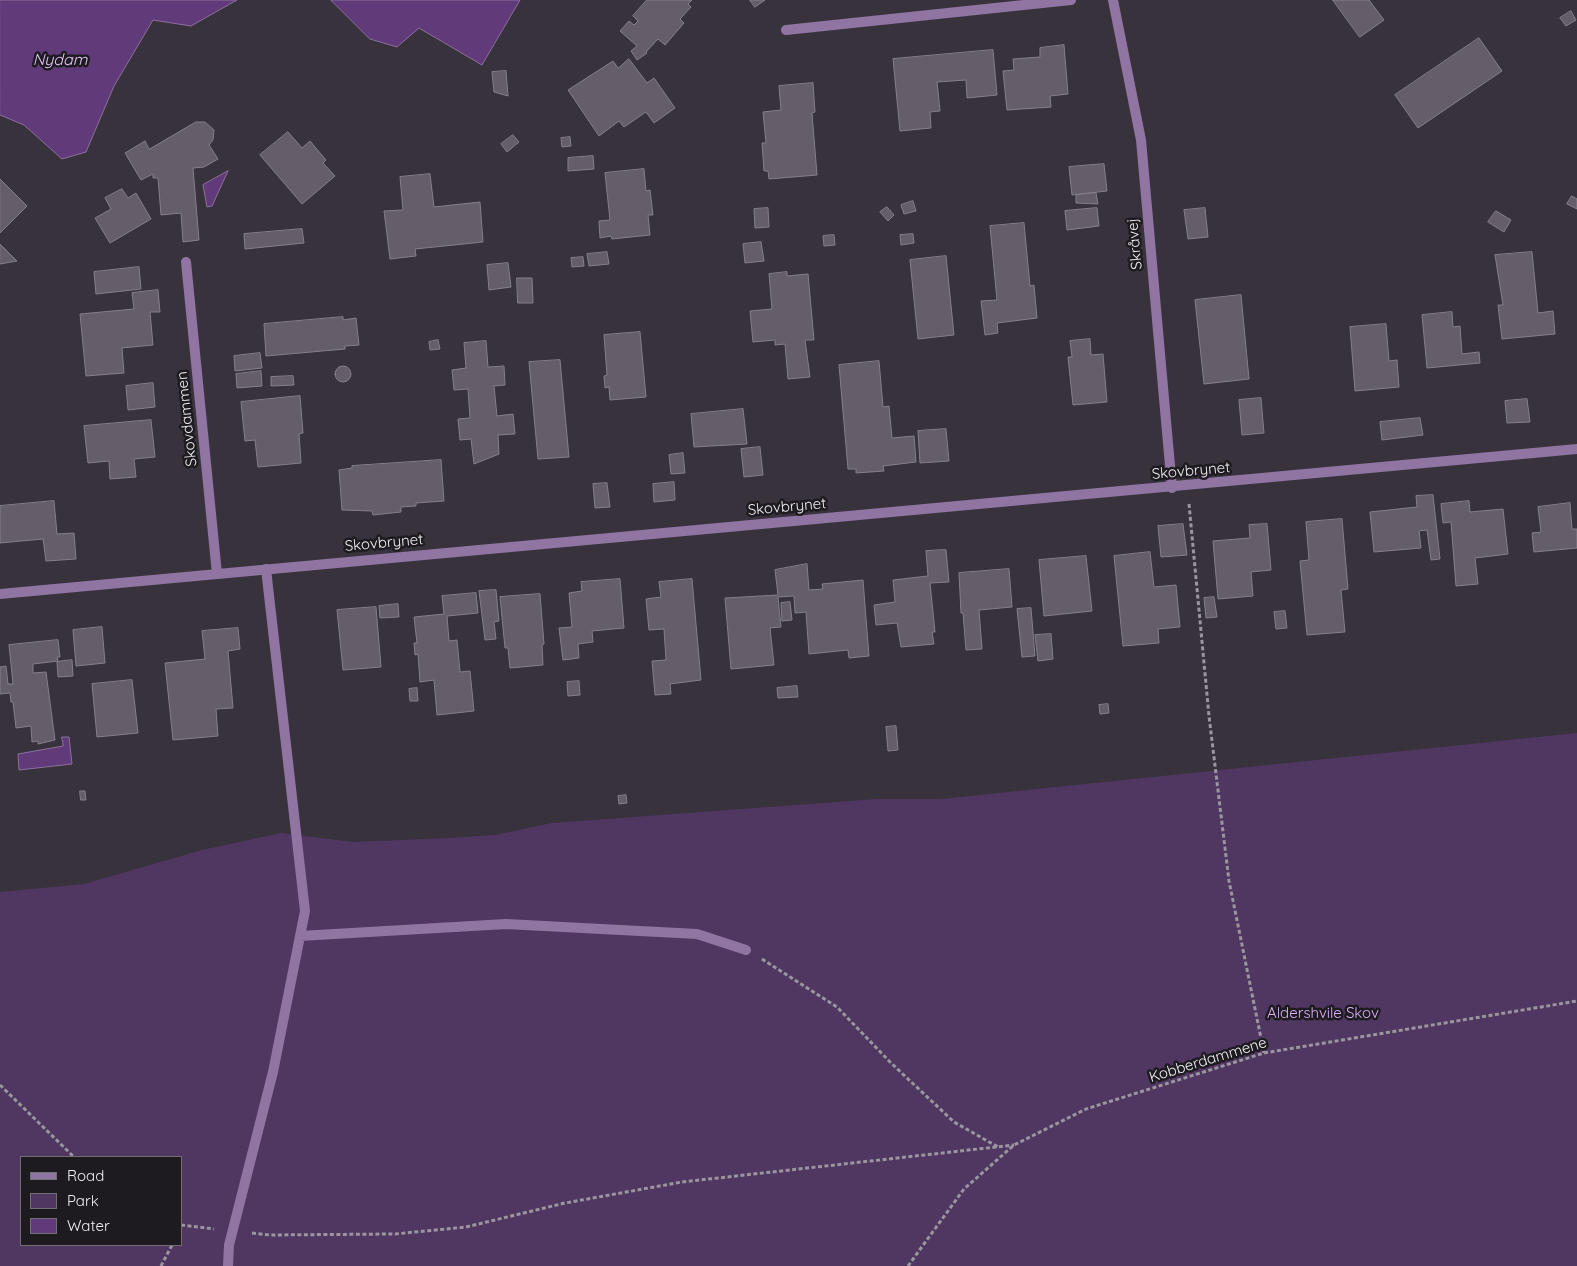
<!DOCTYPE html>
<meta charset="utf-8">
<style>
body{margin:0}
#map{position:relative;width:1577px;height:1266px;overflow:hidden;background:#38323d;font-family:Quicksand,sans-serif}
canvas{display:block}
.legend{position:absolute;left:20px;top:1156px;width:162px;height:90px;box-sizing:border-box;background:#1e1b20;border:1px solid #726f74;margin:0;padding:6px 9px;list-style:none;font-size:15px;color:#f0ecf3}
.legend li{display:flex;align-items:center;gap:10px;height:25px}
.legend b{width:25px;border:1px solid #726f74}
</style>
<div id="map">
<canvas width="1577" height="1266"></canvas>
<ul class="legend">
<li><b style="height:6px;background:#9075a3"></b>Road</li>
<li><b style="height:14px;background:#503761"></b>Park</li>
<li><b style="height:14px;background:#613b79"></b>Water</li>
</ul>
</div>
<script>
const context = document.querySelector('canvas').getContext('2d');
context.lineJoin = 'round';
function fillPath(path, color) { context.fillStyle = color; context.fill(path, 'evenodd'); }
function stroke(path, color, width, dash) { context.strokeStyle = color; context.lineWidth = width; context.lineCap = dash ? 'butt' : 'round'; context.setLineDash(dash || []); context.stroke(path); }
function write(font, color, halo, rows, align = 'center') {
  context.font = font + ' Quicksand,sans-serif'; context.lineWidth = 5; context.setLineDash([]); context.textBaseline = 'middle'; context.strokeStyle = halo; context.fillStyle = color; for (const [text, x, y, turn = 0] of rows) {
    context.save(); context.translate(x, y); context.rotate((+turn || 0) * Math.PI / 180); context.textAlign = isNaN(turn) ? turn : align; if (halo) context.strokeText(text, 0, 0); context.fillText(text, 0, 0); context.restore();
  }
}
const green = new Path2D(`
 M1577 733V1266H0V892L84 884 202 850 281 833 353 842 449 838 495 835 552 823 607 819 877 799H941ZM21 1157H181V1245H21Z`);
const water = new Path2D(`
 M0 0H237L191 26 153 20 114 86 86 152 62 159 24 125 0 115Z
 M331 0H520L482 65 419 28 397 47 370 39Z
 M228 171 212 206 207 207 203 185Z
 M62 737H69L72 764 19 770 18 754 63 746Z`);
const building = new Path2D(`
 M647 0H692L688 4 691 7 680 19 684 23 665 45 658 39 646 52 647 53 637 60 631 51 637 46 620 31 629 21 634 25 638 21 633 16Z
 M750 0H765L755 7Z
 M1333 0H1369L1384 20 1360 37Z
 M1571 11 1576 20 1566 26 1560 18Z
 M1479 38 1502 71 1418 128 1395 95Z
 M1064 45 1068 94 1050 96 1051 107 1007 110 1003 71 1014 70 1013 59 1040 57V48Z
 M993 50 997 95 967 98 966 80 937 82 940 111 930 112 931 128 900 131 893 59Z
 M629 59 647 83 654 78 675 108 654 123 646 112 624 127 619 121 599 136 568 90 613 61 618 68Z
 M506 71 508 96 494 92 492 72Z
 M813 83 815 112 812 113 817 175 769 179 768 171H764L762 143H766L763 112 781 110 779 86Z
 M196 122H205L214 130 213 140 209 145 218 159 204 167 193 168 199 240 183 242 181 213 161 215 158 178H153V174L141 180 125 153 145 141 149 149Z
 M288 132 302 148 310 141 326 160 323 163 335 176 302 204 260 155Z
 M513 135 519 142 507 152 501 144Z
 M570 137 571 146 562 147 561 138Z
 M593 156 594 169 568 171V158Z
 M1104 164 1107 191 1072 195 1069 167Z
 M644 169 646 191 650 190 653 215H648L650 235 612 239 611 236 600 238 599 221 610 220 605 173Z
 M430 174 434 207 480 202 483 242 415 249 416 256 390 259 384 211 403 210 400 177Z
 M0 179 27 206 0 233Z
 M122 189 128 198 136 193 151 219 110 243 95 218 111 209 105 198Z
 M1096 193 1098 204 1076 203V195Z
 M1572 196 1577 199V209L1567 204Z
 M913 201 916 211 904 214 901 205Z
 M887 207 894 215 888 221 880 212Z
 M768 208 769 227 755 228 754 209Z
 M1097 208 1099 226 1067 230 1065 211Z
 M1205 208 1208 237 1188 239 1184 210Z
 M1496 211 1511 220 1504 232 1488 222Z
 M1024 223 1030 286 1034 285 1037 318 997 323 998 333 985 335 981 301 997 300 990 226Z
 M302 229 304 243 245 249 244 234Z
 M913 234 914 243 901 245 900 235Z
 M834 235 835 245 824 246 823 236Z
 M761 242 764 261 745 263 743 244Z
 M0 244 17 261 0 264Z
 M607 252 609 264 589 266 587 254Z
 M1532 252 1538 313 1553 311 1555 334 1502 339 1498 305H1503L1495 255Z
 M946 256 954 335 918 339 910 260Z
 M583 257 584 266 572 267 571 258Z
 M508 263 511 287 489 290 487 265Z
 M139 267 141 289 96 294 94 272Z
 M787 272V276L808 274 814 340H805L810 377 788 379 785 344 775 345V340L753 342 750 311 772 309 769 274Z
 M517 278H532L533 303H518Z
 M158 290 160 312H150L153 345 122 348 124 373 86 376 80 314 134 309 132 293Z
 M1241 295 1249 379 1204 384 1195 300Z
 M1452 312 1453 327 1460 326 1462 354 1479 352 1480 363 1427 368 1422 315Z
 M343 317V320L356 318 359 345 345 346V349L266 356 264 324Z
 M1386 324 1389 361 1397 360 1399 387 1355 391 1350 327Z
 M640 332 646 397 610 400 609 387 605 388 604 376 607 375 604 335Z
 M1090 339 1091 355 1103 354 1107 402 1073 405 1068 357H1072L1070 341Z
 M438 340 440 349 430 350 429 342Z
 M486 341 488 367 504 366 505 385 494 386 497 416 513 414 515 434 498 435 499 454 474 464 471 439 460 440 458 419 470 418 468 389 454 390 452 370 466 368 464 343Z
 M260 353 262 368 235 371 234 356Z
 M560 360 569 457 538 459 529 362Z
 M879 361 883 407 889 406 892 438 914 436 916 462 883 466 884 471 856 473V469H848L839 365Z
 M335 374a8 8 0 1 1 16 0a8 8 0 1 1-16 0Z
 M261 371 262 386 237 388 236 374Z
 M293 376 294 385 271 386V377Z
 M153 383 155 407 128 410 126 386Z
 M300 396 303 433 299 434 301 463 258 467 255 440 245 441 241 402Z
 M1261 398 1264 433 1242 435 1239 400Z
 M1527 399 1530 422 1507 423 1505 401Z
 M743 409 747 444 694 447 691 414Z
 M1420 418 1423 435 1382 440 1380 422Z
 M151 420 155 457 134 459 136 477 110 479 109 461 88 463 84 426Z
 M946 429 949 461 920 463 918 431Z
 M760 447 763 475 744 477 741 449Z
 M683 453 685 473 671 474 669 455Z
 M441 460 444 501 416 503V506L401 507V512L373 515 372 511 342 510 339 470 352 468V466Z
 M674 482 675 500 654 502 653 484Z
 M607 483 610 507 595 508 593 484Z
 M1433 495 1440 559 1431 560 1427 530 1419 531 1421 548 1374 552 1370 512 1417 507 1416 496Z
 M54 501 57 534 74 533 76 559 46 561 43 539 0 543V506Z
 M1469 501 1470 512 1503 509 1508 554 1475 558 1478 584 1456 586 1451 522 1443 523 1441 504Z
 M1570 503 1572 529H1577V548L1534 552 1532 533 1541 532 1538 507Z
 M1342 519 1348 589 1341 590 1345 632 1307 635 1300 561 1309 560 1306 522Z
 M1183 524 1187 555 1161 557 1158 526Z
 M1267 524 1271 570 1251 572 1253 596 1218 599 1213 541 1250 538 1249 525Z
 M946 550 949 582 930 583 935 632H932L934 644 901 647 897 623 876 625 874 605 895 602 893 580 928 576 926 551Z
 M1150 552 1154 587 1176 585 1180 627 1158 629 1159 643 1123 646 1114 556Z
 M1086 556 1092 611 1044 616 1039 560Z
 M807 564 809 590 823 589 822 584 863 580 869 656 849 658 848 650 809 654 806 612 795 613 794 596 778 597 781 627 770 628 774 665 731 669 725 598 778 595 775 570Z
 M1009 569 1012 607 979 610 982 649 966 650 963 613H961L959 573Z
 M620 579 624 628 592 631 593 642 578 644 579 658 563 660 559 628 572 627 569 593 582 591 581 582Z
 M692 579 701 680 670 684 671 694 655 695 652 661 666 660 664 629 649 630 646 599 661 597 659 582Z
 M496 590 499 621 494 622 496 639 485 640 479 591Z
 M476 593 478 613 447 616 449 641 457 640 460 672 470 671 474 711 437 715 434 680 420 682 418 654 415 655 414 643H417L414 617 444 614 442 596Z
 M540 594 544 644 542 645 543 665 510 668 508 648H505L500 597Z
 M1214 597 1217 617 1206 618 1204 598Z
 M790 602 792 620 782 621 781 603Z
 M398 604 399 617 380 618 379 606Z
 M376 607 381 667 343 670 337 610Z
 M1031 608 1035 656 1022 657 1017 609Z
 M1285 611 1287 628 1276 629 1274 612Z
 M102 627 105 663 76 666 73 630Z
 M238 628 240 649 228 651 233 708 216 709 218 736 173 740 165 663 205 659 202 631Z
 M1051 634 1053 659 1038 661 1035 635Z
 M58 640 60 657H57L58 661 33 664V673L46 672 55 740 38 744V741L32 742 31 726 16 728 13 702H11L10 693 0 694V667L6 666 8 684H13L9 645Z
 M72 660 73 676 58 677 57 662Z
 M132 680 138 733 97 737 92 684Z
 M579 681 580 695 568 696 567 682Z
 M797 686 798 697 778 698 777 688Z
 M417 688 418 701H410L409 689Z
 M1108 704 1109 713 1100 714 1099 705Z
 M896 726 898 750 888 751 886 727Z
 M80 791H85L86 800H81Z
 M626 795 627 803 619 804 618 796Z`);
const path = new Path2D(`
 M1189 504 1209 716 1229 881 1264 1053
 M762 959 837 1007 891 1063 954 1122 998 1147
 M0 1085 74 1157
 M181 1225 214 1229
 M252 1233 270 1235 395 1234 466 1227 565 1203 682 1182 1014 1145
 M161 1266 172 1245
 M908 1266 964 1189 1014 1145 1086 1109 1264 1053 1577 1001`);
const service = new Path2D(`
 M300 936 506 924 697 934 746 950
 M228 1266 229 1245 273 1072 305 911 266 569`);
const minor = new Path2D(`
 M1113 0 1141 140 1172 488
 M786 30 1071 0
 M186 262 217 574
 M0 594C526 545 1052 500 1577 449`);
const streetNames = [
 ["Skråvej",1135,244,-95],
 ["Skovdammen",187,419,-96],
 ["Skovbrynet",1191,471,-5],
 ["Skovbrynet",787,507,-5],
 ["Skovbrynet",384,543,-5],
 ["Kobberdammene",1208,1060,-17]
];
const parkNames = [
 ["Aldershvile Skov",1323,1013]
];
const waterNames = [
 ["Nydam",60,60]
];
fillPath(green, '#503761');
fillPath(water, '#613b79');
stroke(water, '#8c709e', 1);
fillPath(building, '#655e6a');
stroke(building, '#867f8b', 1);
stroke(path, '#9a959e', 3, [4, 2.5]);
stroke(service, '#9075a3', 10);
stroke(minor, '#9075a3', 10);
write('15px', '#f0ecf3', '#1e1b20', streetNames);
write('15px', '#dbb0f9', '#1e1b20', parkNames);
write('italic 16px', '#e3c3fa', '#1e1b20', waterNames);
</script>
